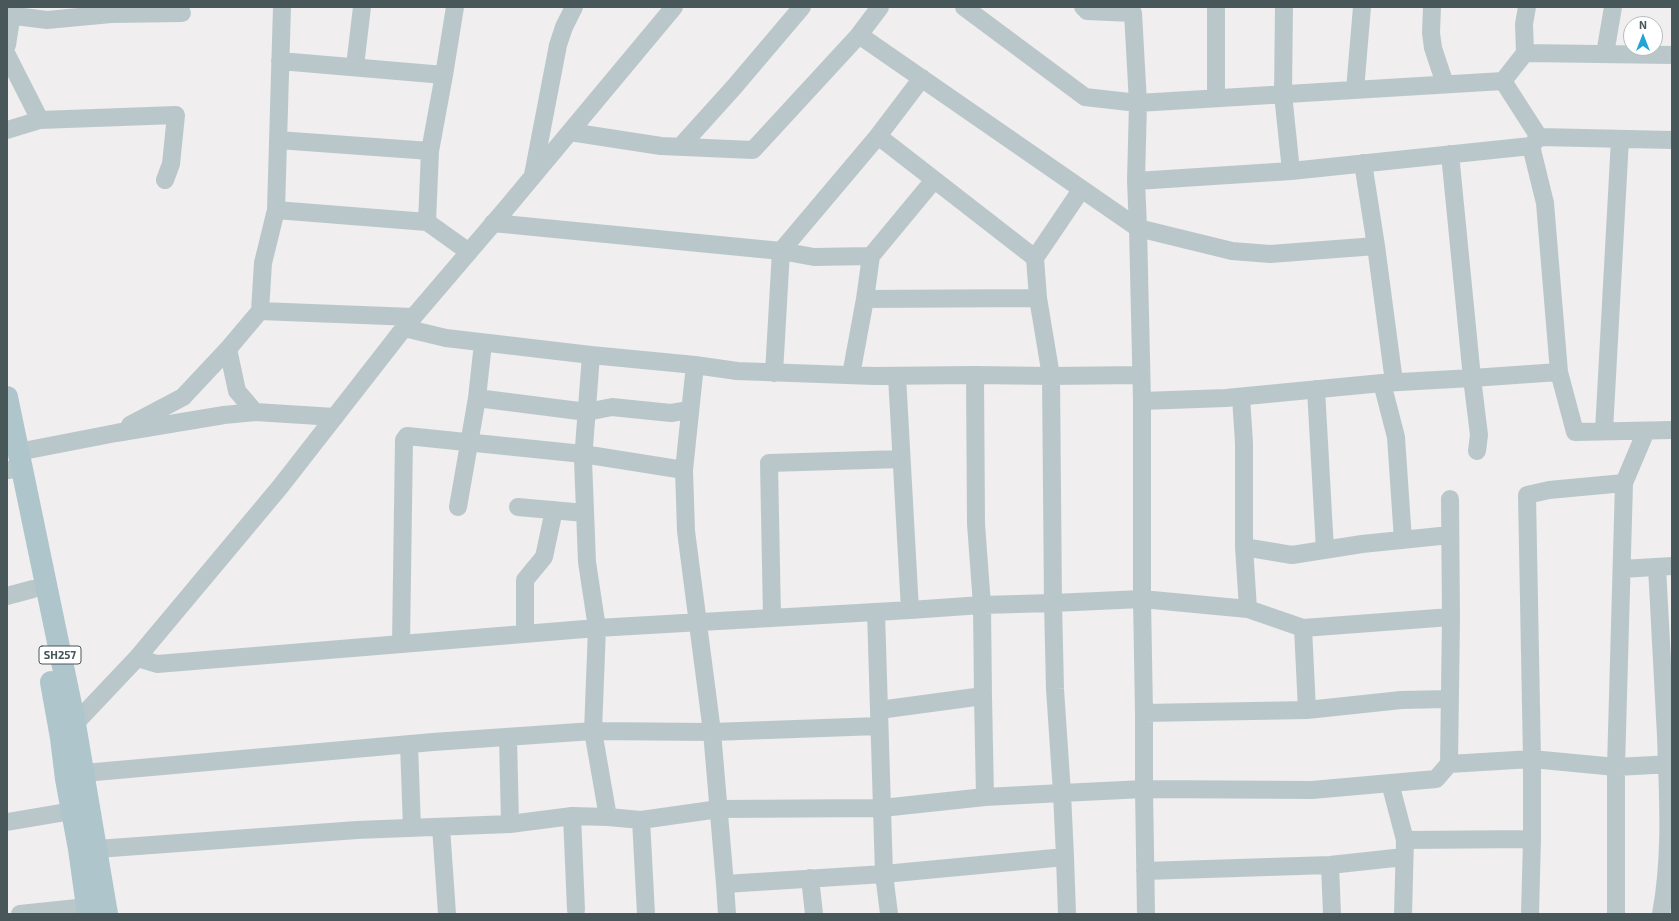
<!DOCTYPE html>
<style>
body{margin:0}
#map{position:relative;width:1679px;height:921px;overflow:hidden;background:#f0eeee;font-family:"Exo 2",sans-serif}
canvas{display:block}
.frame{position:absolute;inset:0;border:8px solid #47575a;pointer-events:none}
.north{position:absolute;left:1623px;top:16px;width:40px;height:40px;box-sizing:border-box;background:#fff;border:1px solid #b5bcbd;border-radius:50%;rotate:0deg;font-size:11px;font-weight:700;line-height:16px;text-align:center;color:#47575a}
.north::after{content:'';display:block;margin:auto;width:14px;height:18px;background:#21a5d7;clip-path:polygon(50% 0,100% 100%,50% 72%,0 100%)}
</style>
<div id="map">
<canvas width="1679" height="921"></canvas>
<div class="frame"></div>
<div class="north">N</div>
</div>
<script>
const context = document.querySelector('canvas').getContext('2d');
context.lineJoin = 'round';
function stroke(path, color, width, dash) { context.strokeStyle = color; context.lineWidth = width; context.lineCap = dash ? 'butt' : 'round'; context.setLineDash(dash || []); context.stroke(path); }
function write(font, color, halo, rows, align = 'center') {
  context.font = font + ' "Exo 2",sans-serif'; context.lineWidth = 3; context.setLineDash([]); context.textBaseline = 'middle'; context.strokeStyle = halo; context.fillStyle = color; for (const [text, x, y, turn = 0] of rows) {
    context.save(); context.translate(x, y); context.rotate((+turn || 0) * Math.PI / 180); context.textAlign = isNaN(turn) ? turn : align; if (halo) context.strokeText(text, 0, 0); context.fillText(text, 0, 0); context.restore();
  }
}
const minor = new Path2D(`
 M282 7 276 210 427 222 469 252
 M964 7 1085 97 1138 103 1136 181
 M1083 7 1087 11 1133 13 1138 103 1503 81 1539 137 1531 146 1291 171
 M1284 7 1283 94 1291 171 1136 181 1138 228 1232 251 1270 254 1376 246
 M1432 7 1431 33 1433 48 1445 84
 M111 14 182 13
 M7 15 47 20 111 14V7
 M859 35 880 7
 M7 45 13 7
 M1525 53 1524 24 1527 7
 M1605 54 1613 7
 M7 55 40 120 7 130
 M280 61 444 75 455 7
 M355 66 362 7
 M922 78 878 136 1035 258 1038 298 1051 376 1141 375
 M1503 81 1525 53 1672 55
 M1355 90 1362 7
 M1216 98V7
 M40 120 176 115 171 164 165 180
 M570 132 661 146 753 150 859 35 1138 228 1142 401
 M878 136 781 251 814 257 871 256 865 299 1038 298
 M1539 137 1672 140
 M278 140 430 151
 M1531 146 1545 203 1559 372
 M680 147 735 86 802 7
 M1450 154 1472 378 1559 372 1575 432 1672 430
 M1363 163 1376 246 1394 382
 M533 175 558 45 564 27 574 7
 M276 210 263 263 260 311 413 317
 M427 222 430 151 444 75
 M493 223 781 251 774 373
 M871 256 934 180
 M1035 258 1081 190
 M228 349 237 391 255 412
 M851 375 865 299
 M975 375 1051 376 1053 603 1142 599 1248 609 1303 628 1307 710 1144 713 1142 599V401L1226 398 1382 383 1472 378 1479 435 1477 451
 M897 376 910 610
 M1382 383 1396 437 1403 540
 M1316 389 1325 550
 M1241 397 1244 443V547L1248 609
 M477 398 587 412 612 407 671 413 689 410
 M130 425 183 397 228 349 260 311
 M1604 431 1620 139
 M18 452 116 433 224 415 255 412 335 417
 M7 470H10
 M684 470 686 531 712 732 725 884 884 874 876 612
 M1450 499 1451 617
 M458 507 477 398 483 343
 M518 507 585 513
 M1244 547 1292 555 1362 544 1450 535
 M1657 567C1660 623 1663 680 1666 736 1668 796 1672 855 1661 914
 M1622 569 1672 566
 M7 596 33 589
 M772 617 769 463 901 459
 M525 633V580L544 557 554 510
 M401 643 404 440 407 436 583 454 684 470 695 365
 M137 658 157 664 597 628 587 562 583 460 591 355 446 338 404 328
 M879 710 983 696 982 605 1053 603 1055 689 1062 793 985 797
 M1307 710 1401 700 1450 699
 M67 732 137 658 280 487 404 328 509 205 674 7
 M508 737 510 824
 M409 744 412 828
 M1449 764 1532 759 1527 495 1549 490 1624 483 1646 431
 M84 773 433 742 593 731 597 628 910 610 982 605 976 524 975 375 874 376 737 371 695 365 591 355
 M1390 783 1405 840 1403 914
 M572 816 576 910
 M608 817 641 820 646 914
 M641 820 719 809 882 808 985 797 983 696
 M7 822 72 811
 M441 827 447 914
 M1405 840 1532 839V759L1616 767 1672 764
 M97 849 357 830 510 824 572 816 608 817 593 731 712 732 879 726
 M1065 857 1067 914
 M1330 865 1332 914
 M1145 871 1330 865 1404 857
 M810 878 814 914
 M725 884 727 914
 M20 914 87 907
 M889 914 884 874 1065 857 1062 793 1144 789V713
 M1146 914 1144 789 1312 790 1436 779 1449 764 1451 617 1303 628
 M1530 914 1532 839
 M1616 914V767L1624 483`);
const major = new Path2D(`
 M7 397 75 724 107 914
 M51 682 61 738 66 779 79 849 88 914`);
const shields = [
 [60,655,42]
];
const shieldNames = [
 ["SH257",60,655]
];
stroke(minor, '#bac7ca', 18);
stroke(major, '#aec5cc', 22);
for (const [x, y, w] of shields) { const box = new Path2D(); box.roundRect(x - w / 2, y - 9, w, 18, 3); context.fillStyle = '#fff'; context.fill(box); stroke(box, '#47575a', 1); }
write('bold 11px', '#47575a', null, shieldNames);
</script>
